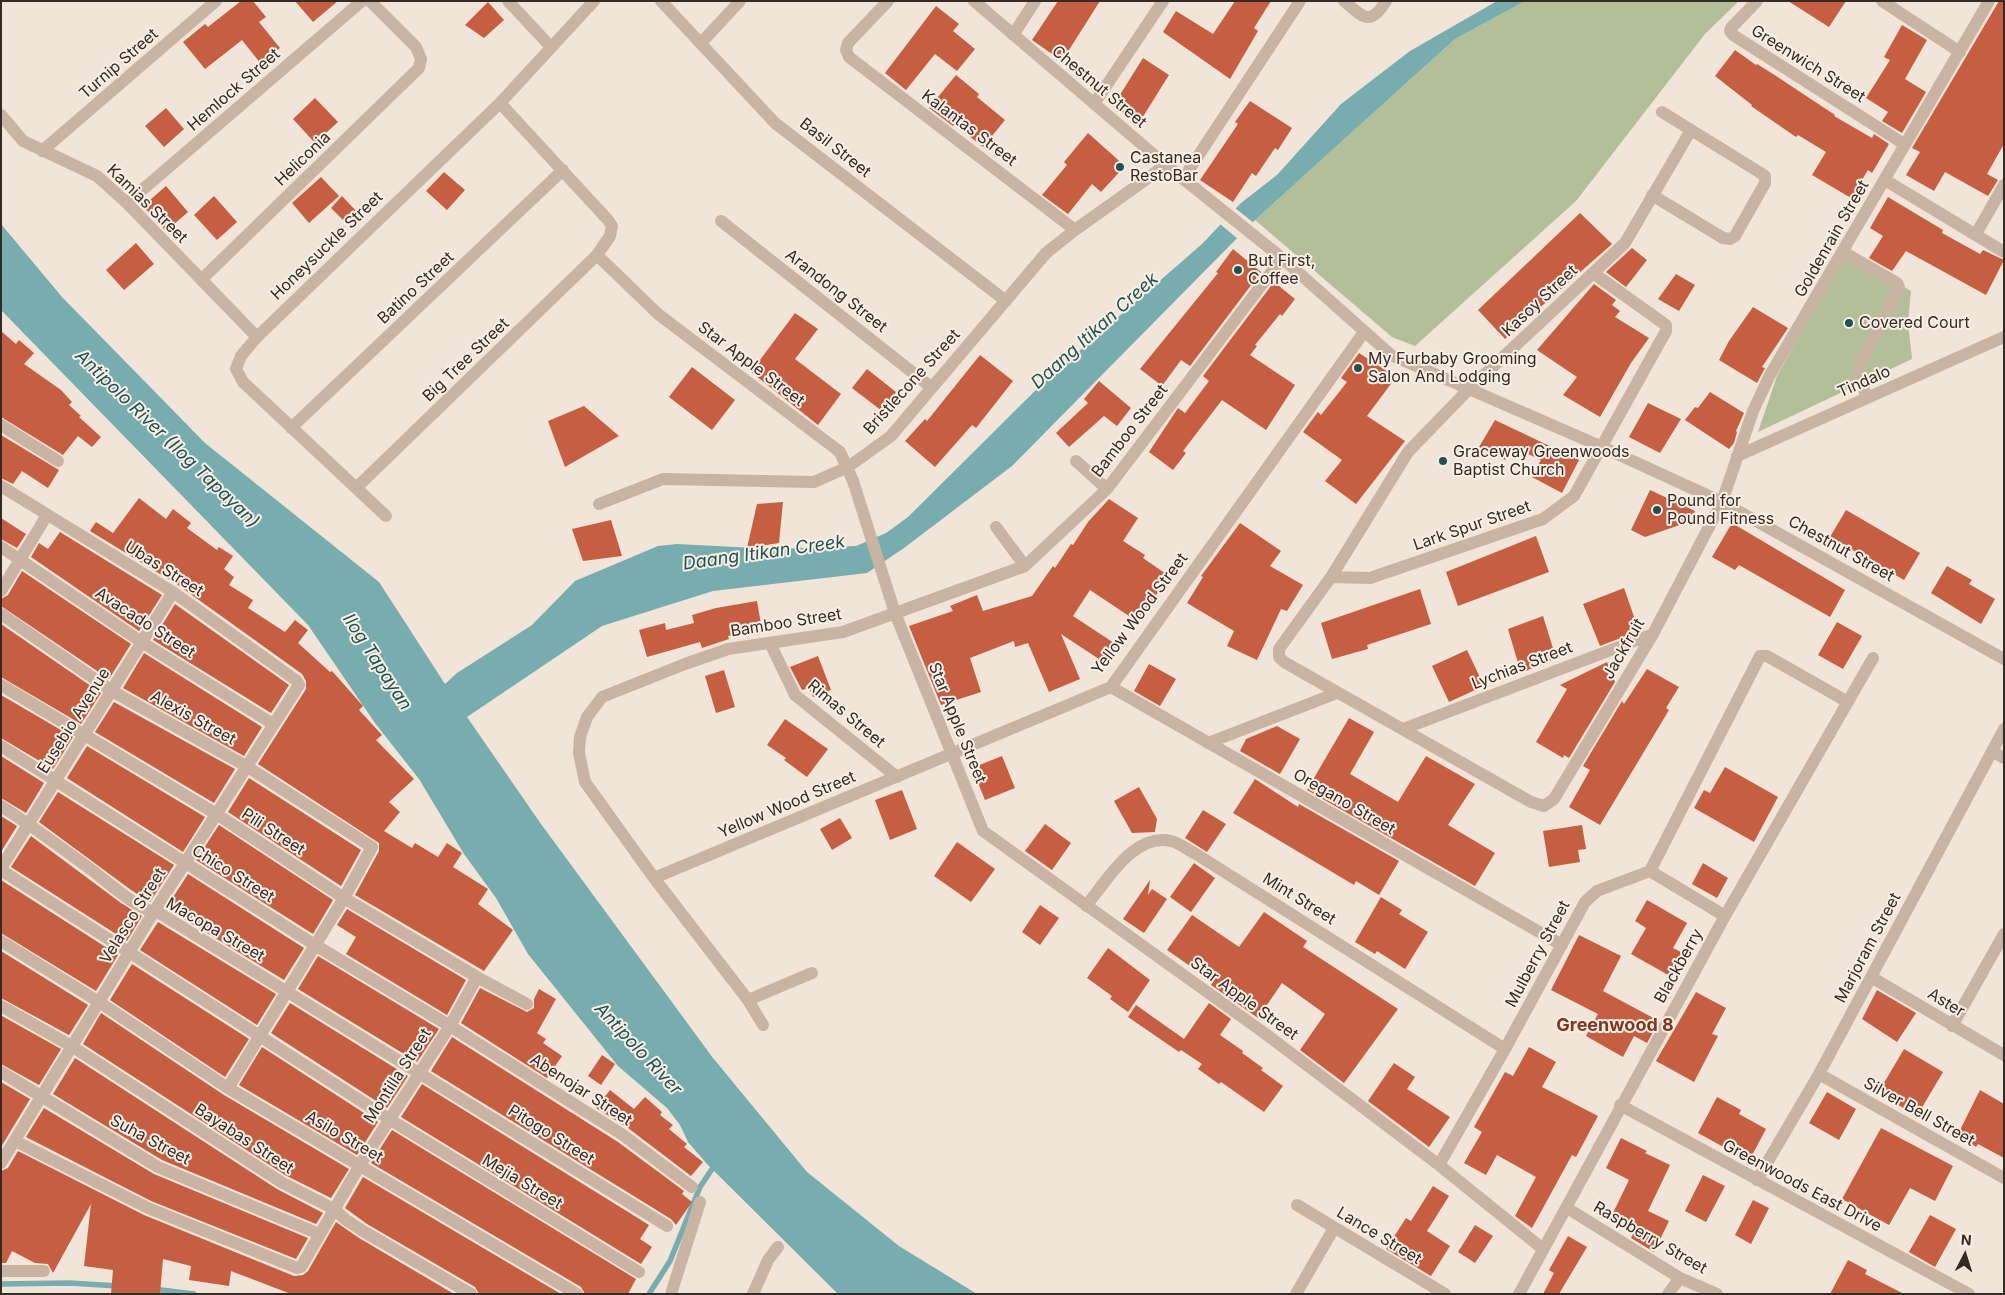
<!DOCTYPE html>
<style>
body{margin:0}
#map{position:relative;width:2005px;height:1295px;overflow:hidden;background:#f1e4d8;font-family:Inter,sans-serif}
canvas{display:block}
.frame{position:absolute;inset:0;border:2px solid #342a26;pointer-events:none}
.north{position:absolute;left:1940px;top:1230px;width:50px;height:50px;-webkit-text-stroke:4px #f9efe4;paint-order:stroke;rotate:5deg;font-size:14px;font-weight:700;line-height:20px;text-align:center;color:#342a26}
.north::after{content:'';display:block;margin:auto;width:18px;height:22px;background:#342a26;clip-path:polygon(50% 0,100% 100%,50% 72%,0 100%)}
</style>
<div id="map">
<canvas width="2005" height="1295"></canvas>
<div class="frame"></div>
<div class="north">N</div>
</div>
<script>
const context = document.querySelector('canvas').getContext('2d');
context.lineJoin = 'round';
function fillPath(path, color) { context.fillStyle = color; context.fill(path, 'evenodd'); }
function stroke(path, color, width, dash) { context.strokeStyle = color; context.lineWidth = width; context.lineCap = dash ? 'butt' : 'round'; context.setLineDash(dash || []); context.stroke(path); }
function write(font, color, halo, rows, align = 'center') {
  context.font = font + ' Inter,sans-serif'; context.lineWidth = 4; context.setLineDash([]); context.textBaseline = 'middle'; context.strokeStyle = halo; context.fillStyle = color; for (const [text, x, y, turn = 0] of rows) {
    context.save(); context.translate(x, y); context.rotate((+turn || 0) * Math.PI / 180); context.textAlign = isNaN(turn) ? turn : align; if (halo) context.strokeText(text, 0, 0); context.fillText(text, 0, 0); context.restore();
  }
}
const green = new Path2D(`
 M1525 1H1739L1705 34 1576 201 1415 346 1392 337 1255 220 1455 39Z
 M1846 253 1911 291 1908 323 1912 359 1758 432 1777 376Z`);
const water = new Path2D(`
 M1497 1H1525L1455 39 1255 220 1012 466 904 548 867 573 713 591 602 626 467 717 541 824 713 1058 807 1172 899 1246 977 1294H838L707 1164 688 1142 680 1125 667 1108 618 1066 528 954 496 898 464 854 419 779 375 723 308 625 1 310V224L62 297 205 443 379 582 445 684 457 673 532 625 575 581 658 546 677 544 775 549 856 546 886 533 908 517 1047 379 1202 244 1241 203 1277 175 1341 104 1410 51Z`);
const pier = new Path2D(`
 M1234 207 1255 224 1239 240 1219 223Z`);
const stream = new Path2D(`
 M1 1284 69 1283 119 1286
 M153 1289 194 1294
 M649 1294 670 1261 700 1187 716 1163`);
const building = new Path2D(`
 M241 1H253L266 17 259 22 280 48 261 64 242 40 205 69 183 42 205 24 208 27Z
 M295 1H338L313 22Z
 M1058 1H1100L1062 61 1032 40Z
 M1235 1H1271L1254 28 1258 31 1230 79 1163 32 1176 11 1213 34Z
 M1788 1H1846L1829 27Z
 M1999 1H2004V144L1987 174 1998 180 1988 196 1945 172 1934 191 1906 175 1920 152 1912 148Z
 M488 2 504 20 484 38 465 25Z
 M936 6 959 24 953 31 975 49 957 71 935 54 906 90 885 73Z
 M1902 25 1927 40 1905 79 1926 92 1902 133 1882 121 1888 112 1866 98 1890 60 1884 57Z
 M1735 50 1756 65 1757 64 1773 74 1835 115 1834 116 1872 138 1874 134 1889 144 1872 173 1868 170 1851 198 1812 175 1826 152 1798 135 1796 137 1751 106 1752 105 1715 76Z
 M1143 58 1169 75 1139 123 1113 106Z
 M956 75 979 94 977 97 1005 120 983 147 954 124 953 126 929 108Z
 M315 98 338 122 315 143 293 119Z
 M1250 101 1292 128 1278 150 1275 148 1256 176 1252 173 1233 202 1200 180 1238 124 1235 122Z
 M166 108 184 129 164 147 145 126Z
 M1088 133 1125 166 1101 192 1092 184 1068 214 1042 195 1067 165 1064 162Z
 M444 172 465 190 447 210 426 191Z
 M321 177 339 196 309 223 292 203Z
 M166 186 188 212 166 231 143 206Z
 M214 196 237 222 217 240 194 215Z
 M342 196 359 214 349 226 331 208Z
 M1888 197 1943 230 1942 233 1980 254 1983 250 2004 260 1986 295 1906 251 1892 271 1869 258 1883 236 1870 228Z
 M1580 213 1612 244 1527 319 1526 318 1505 339 1478 310Z
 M136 243 154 264 124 290 106 270Z
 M1632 248 1647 260 1626 287 1606 272Z
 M1233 249 1261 272 1190 366 1181 360 1162 386 1140 369 1218 273 1216 272Z
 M1676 274 1695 285 1679 311 1658 299Z
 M1274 282 1295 299 1282 316 1280 314 1255 345 1257 346 1250 355 1295 385 1266 430 1222 400 1183 451 1186 453 1173 470 1149 452 1178 408 1185 413 1209 381 1203 376Z
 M1594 284 1616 300 1612 305 1620 311 1615 317 1649 338 1631 363 1600 417 1563 395 1577 377 1537 350Z
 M1753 307 1788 328 1762 367 1765 368 1757 383 1719 360 1729 341Z
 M795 313 818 329 795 359 841 394 818 425 751 372Z
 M1 331 16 344 19 340 34 353 24 364 61 390 72 402 69 405 81 416 79 417 101 437 92 447 78 436 63 455 1 417Z
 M1359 353 1396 377 1367 416 1405 441 1356 504 1325 481 1342 460 1303 432 1318 412 1321 415 1347 382 1341 378Z
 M980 355 1013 381 976 428 972 425 935 467 905 441 925 419 927 421Z
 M692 367 735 400 712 430 669 397Z
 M867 369 896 392 882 411 852 388Z
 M1099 381 1131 408 1117 426 1104 416 1069 447 1056 433 1088 403 1084 399Z
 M1710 392 1744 413 1736 431 1737 432 1734 443 1729 449 1685 420 1695 407 1698 408Z
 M1648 403 1681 419 1660 453 1629 437Z
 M584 406 619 436 565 467 548 421Z
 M1495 420 1579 460 1562 493 1532 477 1541 460 1513 447 1505 460 1479 447Z
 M1 435 59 470 48 488 22 471 13 484 1 478Z
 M1650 490 1695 511 1691 521 1645 537 1631 530Z
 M139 498 166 519 173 509 191 523 187 528 217 550 219 547 233 556 224 569 234 577 229 585 253 600 248 608 285 632 295 620 308 630 298 643 330 672 332 671 363 706 359 710 382 735 376 740 414 779 389 802 400 812 384 831 412 848 415 843 438 857 447 843 462 853 453 867 488 889 478 904 513 930 484 971 355 895 379 851V843L258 764 306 689V681L302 674 178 585 90 531 96 522 113 533Z
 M1109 499 1138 518 1123 541 1145 555 1143 558 1169 576 1138 622 1090 590 1073 616 1117 645 1105 663 1061 634 1080 679 1049 692 1028 643 1015 647 1014 641 970 658 981 692 941 705 909 626 953 611 950 606 977 595 983 611 1032 596 1053 566 1055 568 1071 544 1073 545 1088 522Z
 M783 502 779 543 747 548 757 504Z
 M1846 510 1920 553 1904 580 1830 537Z
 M1 518 26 534 17 548 1 539Z
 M611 520 622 556 583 561 572 529Z
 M1240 523 1281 551 1270 566 1303 585 1287 611 1281 609 1257 660 1227 646 1234 631 1187 603 1203 577 1201 576Z
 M1732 523 1845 590 1830 617 1739 565 1735 570 1712 557Z
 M60 532 162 595 139 631 31 557 39 543 48 549Z
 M1536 536 1549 572 1458 606 1446 572Z
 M1947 566 1972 580 1969 584 1995 599 1981 624 1931 593Z
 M22 571 131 644 109 679 1 606V599L8 595Z
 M1624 588 1639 631 1600 646 1583 604Z
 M1420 589 1431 624 1367 645 1368 649 1332 659 1321 623Z
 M757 601 762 630 728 636 729 639 702 648 700 642 647 657 639 630 665 623 666 630 694 623 692 615 716 608Z
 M175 604 289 685 271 713 153 640Z
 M1543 616 1556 658 1521 673 1508 629Z
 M1837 622 1862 636 1843 669 1818 655Z
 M1 624 101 693 81 724 1 677Z
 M1467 650 1484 686 1449 702 1432 666Z
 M144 653 262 727 244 756 123 688Z
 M818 656 831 690 813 697 809 688 802 690 790 667Z
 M1607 662 1615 682 1569 758 1564 755 1563 758 1536 742 1567 689 1560 685Z
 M1149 664 1176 679 1160 706 1134 691Z
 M1647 669 1679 687 1666 708 1669 710 1600 825 1569 807 1590 770 1583 766 1622 701 1624 704Z
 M724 670 735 707 716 713 705 676Z
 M1 695 73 737 53 769 1 738Z
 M114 702 235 769 214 803 95 732Z
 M1349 718 1374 732 1350 774 1398 802 1426 756 1475 784 1448 825 1495 853 1475 886 1307 790Z
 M785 719 828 749 807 777 784 760 786 758 767 745Z
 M1277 726 1300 739 1280 774 1240 751 1246 739Z
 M87 746 205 817 183 852 67 778Z
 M1 756 44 783 26 813 1 798Z
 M1002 756 1015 788 985 800 972 768Z
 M1725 767 1778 797 1754 842 1694 808 1704 790 1710 793Z
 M249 778 361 850 341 886 228 812Z
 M1255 779 1298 807 1299 804 1399 861 1379 895 1356 881 1354 885 1233 813Z
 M1139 787 1157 819 1155 832 1132 833 1114 801Z
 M902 790 917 829 890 840 875 800Z
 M58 792 174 865 150 902 131 890 39 822Z
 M1203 810 1226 824 1207 852 1185 838Z
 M1 816 17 826 1 852Z
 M840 818 852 838 832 850 820 829Z
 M1045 824 1071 843 1052 870 1025 851Z
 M219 825 333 900 313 934 196 860Z
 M1582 825 1586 849 1578 850 1580 862 1549 867 1543 831Z
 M31 836 121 903 142 916 127 941 11 867Z
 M957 842 995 869 971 902 934 876Z
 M1194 863 1215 878 1191 912 1170 897Z
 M1703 863 1728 878 1717 898 1692 884Z
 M188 874 304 948 284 980 166 908Z
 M1 880 118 955 96 991 1 933Z
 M1150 880 1148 895 1152 889 1167 899 1144 933 1123 919Z
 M1381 897 1402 910 1399 914 1428 932 1405 969 1377 951 1375 954 1355 942Z
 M1647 900 1687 923 1673 948 1683 953 1670 976 1631 954 1646 928 1635 921Z
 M1040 905 1059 918 1040 945 1022 932Z
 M347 909 466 980 447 1015 346 954 356 937 337 925Z
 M1264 912 1307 941 1303 947 1398 1009 1344 1083 1300 1050 1325 1014 1314 1006 1282 983 1258 1018 1211 985 1213 982 1167 950 1192 915 1239 947Z
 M158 922 276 994 257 1025 140 950Z
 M1579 935 1621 956 1603 991 1659 1021 1647 1043 1634 1036 1623 1057 1586 1036 1598 1014 1551 990Z
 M1108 948 1150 980 1128 1012 1110 999 1112 996 1087 978Z
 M1 951 88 1005 69 1035 1 998Z
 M318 956 439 1029 417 1062 298 989Z
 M132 964 249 1039 225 1077 110 1000Z
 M480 988 527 1012 534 1008V999L539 989 556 999 537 1033 546 1039 543 1043 562 1056 547 1078 461 1023Z
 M1877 990 1916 1013 1897 1042 1862 1019Z
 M1696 992 1726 1008 1712 1034 1718 1036 1694 1082 1656 1061Z
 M290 1003 408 1076 387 1108 271 1033Z
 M1209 1003 1231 1019 1220 1035 1243 1051 1242 1053 1263 1068 1261 1070 1283 1086 1264 1112 1221 1082 1219 1084 1198 1069 1202 1064 1181 1050 1179 1052 1128 1017 1136 1005 1184 1039Z
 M101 1013 224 1095 349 1169 331 1198 285 1175 83 1044Z
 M2 1016 61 1049 39 1085 1 1064Z
 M452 1037 618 1142 684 1191 682 1194 692 1202 676 1225 671 1219 431 1071Z
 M262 1047 378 1122 357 1155 239 1085Z
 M1529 1047 1556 1062 1542 1087 1598 1116 1576 1157 1572 1155 1532 1228 1515 1216 1536 1177 1497 1155 1486 1175 1464 1163 1482 1132 1474 1127 1505 1072 1513 1076Z
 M1904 1049 1943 1072 1917 1116 1878 1093Z
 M602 1055 615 1064 601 1085 588 1076Z
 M75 1058 277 1189 323 1213 316 1224 162 1160 53 1094Z
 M1394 1063 1415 1077 1407 1089 1450 1117 1429 1147 1368 1101Z
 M1 1082 30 1099 1 1147Z
 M422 1084 649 1225 640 1239 652 1247 641 1264 401 1117Z
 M610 1090 634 1109 645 1097 662 1112 660 1115 673 1125 669 1129 687 1144 684 1147 703 1162 691 1176 628 1128 596 1108Z
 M1980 1090 2004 1104V1158L1978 1144 1976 1147 1958 1134Z
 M1827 1092 1856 1109 1839 1140 1809 1123Z
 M1717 1097 1741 1110 1739 1114 1766 1129 1749 1161 1698 1133Z
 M44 1108 154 1174 308 1238 296 1259 151 1201 26 1137Z
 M1881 1128 1953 1166 1935 1201 1910 1188 1889 1225 1842 1199Z
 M392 1130 636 1279 628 1294H585L581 1287 371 1163Z
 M1621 1138 1647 1151 1645 1153 1670 1165 1648 1211 1669 1221 1654 1252 1631 1238 1636 1227 1612 1215 1629 1180 1606 1168Z
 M18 1151 144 1215 294 1276 303 1275 308 1271 336 1222 359 1238 454 1294H291L231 1271 229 1286 189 1280 191 1266 163 1259 160 1294H111L113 1270 84 1266 91 1204 53 1273 48 1264 35 1263 12 1251 6 1263H1V1171L8 1168Z
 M1703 1175 1725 1186 1706 1222 1685 1211Z
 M363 1177 561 1294H479L475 1287 367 1224 345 1208Z
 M1433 1186 1449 1196 1427 1231 1450 1246 1431 1276 1386 1249 1406 1218 1411 1221Z
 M1753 1200 1769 1208 1751 1244 1735 1235Z
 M1930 1215 1956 1229 1935 1267 1909 1252Z
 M1475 1225 1493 1236 1475 1263 1458 1252Z
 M1568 1236 1587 1247 1559 1294H1543L1554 1273 1549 1270Z
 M1848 1260 1867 1270 1865 1274 1904 1294H1830Z`);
const minor = new Path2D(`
 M508 1 551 47
 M661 1 775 123 1006 301
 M888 1 848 43 846 50 849 57 1075 230
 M974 1 1166 165 1282 258 1391 355 1600 446 1722 502 2004 659
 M1344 1C1363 17 1370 27 1386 1
 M1757 1 1731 28 1730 31 1733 35 1904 144
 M1882 1 1960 52
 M1013 35 1035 1
 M701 43 740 1
 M500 103 608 220 612 226 610 236 597 255 658 314 840 452 853 481 895 613 983 831 1267 1035 1439 1165 1543 1249
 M1094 104 1163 1
 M1 115 23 141 97 176 127 203 257 337
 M1691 130 1625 243 1468 390 1408 452 1331 577 1279 649V657L1284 662 1531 802 1544 806 1554 799 1653 634 1722 502 1753 411 1770 375 1989 1
 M42 151 216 1
 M1183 179 1300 1
 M1885 180 2004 252
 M1652 195 1723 238 1730 239 1735 236 1765 183V176L1759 172 1662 112
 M127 203 362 1
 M721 221 931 387
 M1976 234 2004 185
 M1843 252 1897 283 1899 287 1860 365 1859 375 1867 398
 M202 279 419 68 421 59 416 47 370 1
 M1 425 58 461
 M291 428 563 170
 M1737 456 2004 337
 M1076 461 1107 489
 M1 486 173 592 297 681 299 685 153 913 1 1163
 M356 488 597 255
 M599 504 663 479 814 482 848 467 891 436 1046 253 1075 230 1166 165
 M386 516 243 382 236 369 241 356 257 337 500 103 594 1
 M996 527 1025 566
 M1 547 143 643 273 724
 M1331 577 1370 578 1543 519 1574 496 1666 331V325L1593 273
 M1 591 47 515
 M1 614 112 691 246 766 372 847 344 898 228 1088
 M770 643 795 695 897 777
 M1 685 218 815 344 898 477 977 527 1004
 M1111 687 1562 945
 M1403 729 1653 634
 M1208 743 1337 693
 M1 746 315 945 450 1026 623 1135 692 1187
 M1992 751 2004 758
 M1 806C33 826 63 849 93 871 111 885 140 911 161 914L667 1226
 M1 868 173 592
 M1 870 389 1119 639 1272
 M1650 871 1725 916
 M654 878 1111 687 1364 332
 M1086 906C1106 882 1134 832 1171 841 1180 843 1188 850 1196 854L1505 1049
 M1 941 99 1002 228 1088 577 1294
 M1871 977 2004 1055
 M748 1000 812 973
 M1 1006 73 1047 281 1182 334 1209 346 1220 363 1231 471 1294
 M763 1025 748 1000 654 878 585 782 579 753 580 737 587 717 602 697 685 664 728 649 843 632 1025 566 1107 489 1282 258
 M1952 1026 2004 934
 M1 1072 158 1167 319 1234
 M1819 1074 2004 1178
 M1620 1105 1969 1294
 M15 1141 148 1208 297 1268 301 1267 360 1165 450 1026 477 977
 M1439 1165 1505 1049 1585 902 1597 891 1650 871 1760 656H1767L1848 702
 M1757 1180 1819 1074 2004 729
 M1297 1205 1445 1294
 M1567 1208 1680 1278 1717 1294
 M1 1271H44
 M671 1294 700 1202
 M753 1294 768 1260 778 1247
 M1296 1294 1334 1228
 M1519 1294 1725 916 1873 658
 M1668 1294 1680 1278`);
const markers = [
 [1120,167,5,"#1c5355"],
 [1238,270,5,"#1c5355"],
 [1849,323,5,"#1c5355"],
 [1358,368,5,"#1c5355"],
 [1443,461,5,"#1c5355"],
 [1657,510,5,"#1c5355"]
];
const streetNames = [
 ["Turnip Street",119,64,-41],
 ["Greenwich Street",1808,64,32],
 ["Chestnut Street",1099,87,40],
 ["Hemlock Street",234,90,-41],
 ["Kalantas Street",969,128,37],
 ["Basil Street",835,148,38],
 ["Heliconia",303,159,-44],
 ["Kamias Street",147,204,44],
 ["Goldenrain Street",1832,239,-60],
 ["Honeysuckle Street",327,246,-44],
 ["Batino Street",416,288,-43],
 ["Arandong Street",836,291,38],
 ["Kasoy Street",1540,301,-43],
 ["Big Tree Street",466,360,-44],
 ["Star Apple Street",751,364,37],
 ["Bristlecone Street",912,382,-48],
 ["Tindalo",1864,382,-24],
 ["Bamboo Street",1130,431,-52],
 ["Lark Spur Street",1472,526,-19],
 ["Chestnut Street",1841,549,29],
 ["Ubas Street",164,569,32],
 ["Yellow Wood Street",1140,614,-53],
 ["Avacado Street",145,623,33],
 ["Bamboo Street",786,623,-9],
 ["Jackfruit",1624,649,-60],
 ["Lychias Street",1522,666,-21],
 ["Rimas Street",846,714,40],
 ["Alexis Street",193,718,29],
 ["Eusebio Avenue",74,721,-58],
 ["Star Apple Street",957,723,68],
 ["Oregano Street",1344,802,30],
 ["Yellow Wood Street",787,805,-23],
 ["Pili Street",273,832,33],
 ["Chico Street",233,874,32],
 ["Mint Street",1299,899,32],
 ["Velasco Street",133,916,-58],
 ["Macopa Street",215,930,30],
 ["Marjoram Street",1868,948,-62],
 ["Mulberry Street",1538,954,-62],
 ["Blackberry",1679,966,-61],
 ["Star Apple Street",1244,999,36],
 ["Aster",1946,1003,31],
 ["Montilla Street",398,1076,-57],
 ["Abenojar Street",581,1090,33],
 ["Silver Bell Street",1919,1112,29],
 ["Pitogo Street",551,1135,32],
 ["Asilo Street",344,1137,30],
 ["Bayabas Street",244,1139,33],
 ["Suha Street",150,1140,28],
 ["Mejia Street",522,1182,31],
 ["Greenwoods East Drive",1802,1186,28],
 ["Lance Street",1379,1236,31],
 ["Raspberry Street",1650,1238,30]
];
const poiNames = [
 ["Castanea",1130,158],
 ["RestoBar",1130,176],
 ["But First,",1248,261],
 ["Coffee",1248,279],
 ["Covered Court",1859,323],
 ["My Furbaby Grooming",1368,359],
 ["Salon And Lodging",1368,377],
 ["Graceway Greenwoods",1453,452],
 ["Baptist Church",1453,470],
 ["Pound for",1667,501],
 ["Pound Fitness",1667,519]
];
const waterNames = [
 ["Daang Itikan Creek",1095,331,-42],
 ["Antipolo River (Ilog Tapayan)",167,439,44],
 ["Daang Itikan Creek",764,553,-8],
 ["Ilog Tapayan",377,662,57],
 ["Antipolo River",638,1049,47]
];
const neighbourhoodNames = [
 ["Greenwood 8",1615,1026]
];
fillPath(green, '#b3bf98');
fillPath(water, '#77adae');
fillPath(pier, '#f1e4d8');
stroke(stream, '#77adae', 5.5);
fillPath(building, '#c65e41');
stroke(minor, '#c9b4a4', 12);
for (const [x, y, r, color] of markers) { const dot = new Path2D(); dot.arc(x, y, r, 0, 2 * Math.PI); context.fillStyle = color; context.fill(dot); stroke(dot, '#f9efe4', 2); }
write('16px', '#342a26', '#f9efe4', streetNames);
write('16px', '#342a26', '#f9efe4', poiNames, 'left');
write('italic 18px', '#1c5355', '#f9efe4', waterNames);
write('bold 18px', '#83341f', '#f9efe4', neighbourhoodNames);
</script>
